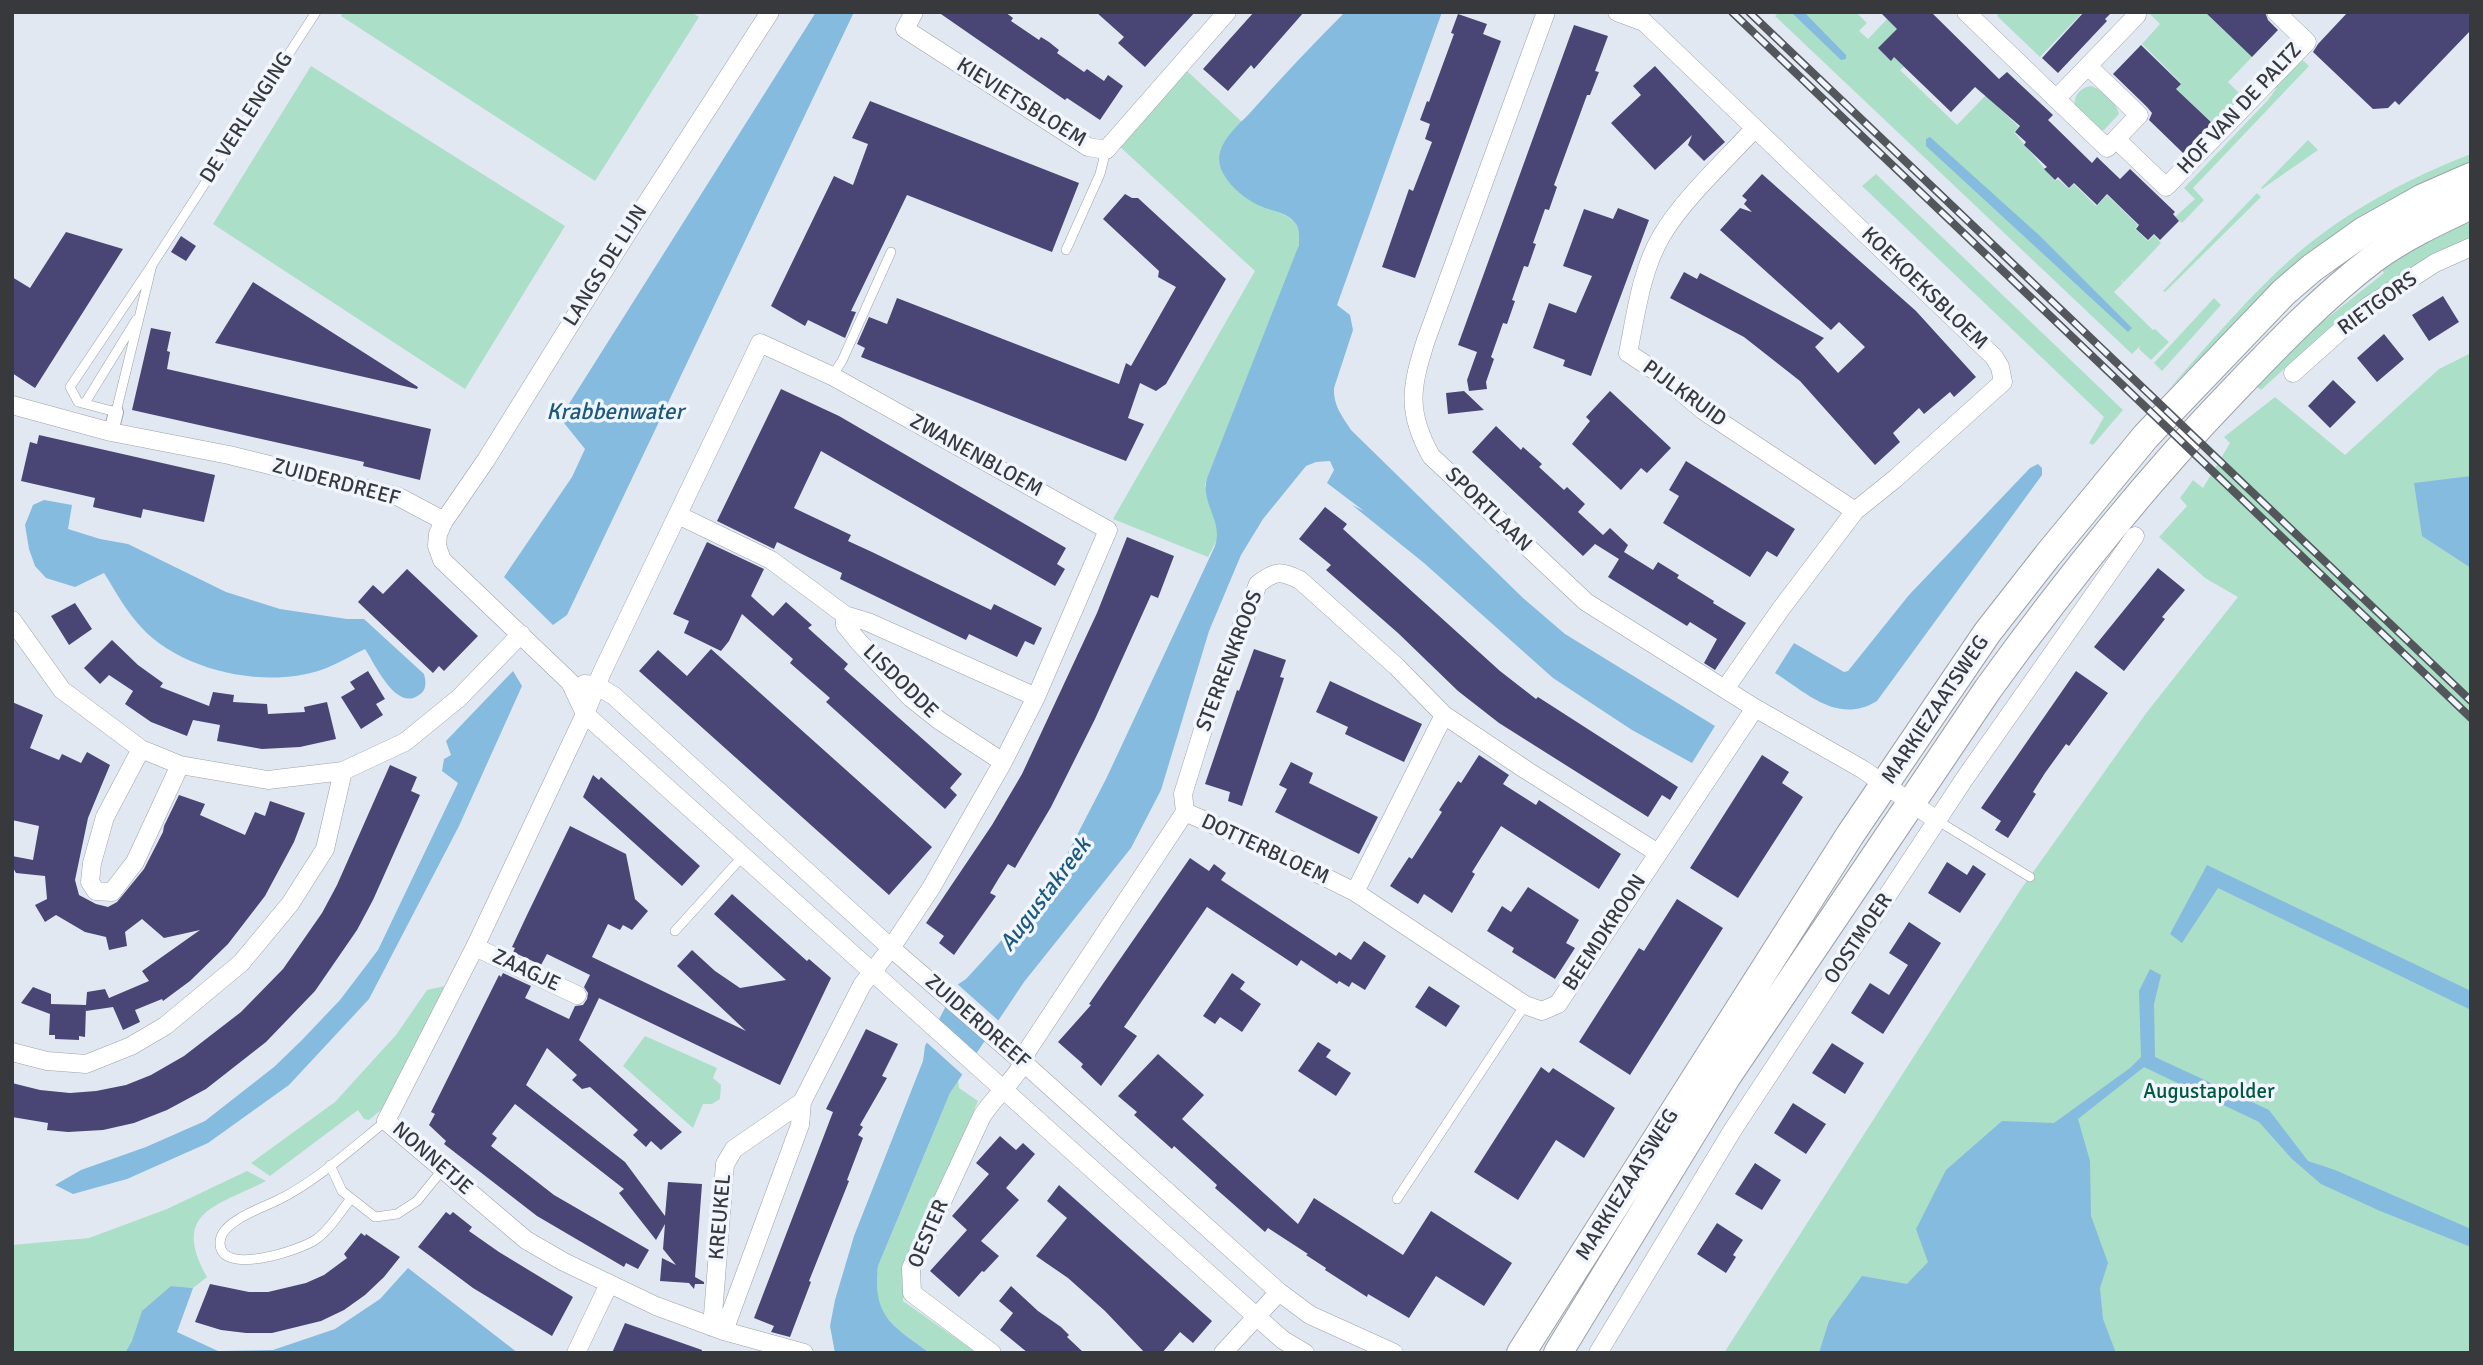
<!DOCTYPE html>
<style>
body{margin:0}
#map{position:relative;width:2483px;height:1365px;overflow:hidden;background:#e2e8f2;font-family:Signika,sans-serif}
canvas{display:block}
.frame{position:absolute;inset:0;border:14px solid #37393d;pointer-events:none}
</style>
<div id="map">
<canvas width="2483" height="1365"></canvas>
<div class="frame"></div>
</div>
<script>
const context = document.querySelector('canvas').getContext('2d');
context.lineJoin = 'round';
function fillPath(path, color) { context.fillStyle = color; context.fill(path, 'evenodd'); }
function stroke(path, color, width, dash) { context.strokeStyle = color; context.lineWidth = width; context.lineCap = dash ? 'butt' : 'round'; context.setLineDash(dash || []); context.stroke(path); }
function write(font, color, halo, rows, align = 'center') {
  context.font = font + ' Signika,sans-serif'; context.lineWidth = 7; context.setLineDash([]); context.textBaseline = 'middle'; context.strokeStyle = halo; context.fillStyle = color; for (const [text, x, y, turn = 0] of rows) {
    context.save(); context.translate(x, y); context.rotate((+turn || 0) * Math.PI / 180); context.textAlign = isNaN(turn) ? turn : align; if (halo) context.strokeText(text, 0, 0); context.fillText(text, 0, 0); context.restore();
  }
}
const green = new Path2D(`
 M343 12H691L699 17 595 181 341 16Z
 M1779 12H1856L1867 23 1859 31 1868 39 1887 19 1966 95 1950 99 1944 105 1904 67 1900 70 1957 125 1986 95 2019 127 2014 132 2055 181 2058 179 2069 189 2074 184 2096 206 2107 195 2138 225 2135 229 2148 241 2154 235 2161 243 2124 282 2121 280 2123 283 2114 292 2153 330 2155 329 2169 342 2151 360 2139 349 2140 346 2132 354 1775 16Z
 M1999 12H2083L2040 57 1997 16Z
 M2148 12H2205L2252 57 2228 82 2243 97 2216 126 2176 89 2181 83 2142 44 2160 24Z
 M2299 57 2309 66 2193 188 2204 200 2182 223 2175 217 2195 199 2184 188 2268 100 2276 89 2272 85Z
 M311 66 565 226 465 389 213 224Z
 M1186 70 1242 122C1213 154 1210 168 1248 194 1257 200 1266 207 1276 211 1285 216 1297 219 1299 231 1302 245 1294 260 1290 273L1207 478 1205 485 1219 536 1208 557 1113 519 1255 271 1118 145Z
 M2090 86C2102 88 2116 101 2119 114L2104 130H2100L2075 109C2073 97 2078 89 2090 86Z
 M2308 140 2318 150 2262 189 2261 188Z
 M2471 154V170L2356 229 2351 222 2290 269 2168 390C2208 345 2247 298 2292 258 2345 212 2406 179 2471 154Z
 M1876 174 2123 410 2093 445 2089 443 2104 417 1862 186Z
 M2257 193 2261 197 2165 292 2163 291Z
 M2471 218V238C2440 252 2409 268 2381 288 2338 318 2300 355 2261 390L2257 387 2316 327 2384 273 2380 266Z
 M2214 298 2221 305 2162 371 2154 363Z
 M2471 353V1353H1724L2021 889 2147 712 2238 597 2205 578 2159 537 2187 506 2180 498 2193 480 2203 488 2230 443 2224 437 2275 397 2345 455 2439 369Z
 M445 986 386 1106 369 1120 364 1119 358 1110 270 1176 251 1163 335 1102 396 1035 427 990Z
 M645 1036 717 1068 713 1078 721 1085 720 1099 712 1104H703L693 1128 623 1066Z
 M958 1079 959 1088 978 1101 903 1276V1301L977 1353H930L898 1330 880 1310 875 1288 878 1266 950 1093Z
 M247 1171 266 1181C218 1206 170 1211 207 1277L193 1288 171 1286 125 1353H12V1245L89 1238 167 1209Z`);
const water = new Path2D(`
 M816 12H854L567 615 553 625 504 577 572 477 585 449 560 418Z
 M1345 12H1442L1337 305 1350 315 1353 330 1334 388C1333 405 1342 416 1351 430L1523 598 1565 634 1715 726 1692 763 1632 730 1553 678 1424 563 1352 505 1364 511 1327 483 1334 470 1330 461 1316 462 1306 466 1263 519 1241 555 1209 631 1161 790 1131 848 1024 982 950 1093 878 1266C872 1317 893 1326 930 1353H835L830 1326 835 1300 854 1236 923 1061 925 1046 957 985 966 979 1021 919 1060 868 1106 779 1215 546C1224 522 1200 503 1207 478L1299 245C1299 238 1300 230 1296 224 1288 212 1270 211 1258 205 1241 197 1214 174 1220 152 1224 137 1239 124 1249 114 1280 79 1312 45 1345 12Z
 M1791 12H1804L1846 55V59L1841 60Z
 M1930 137 2040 236 2132 328 2128 332 1926 146V139Z
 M2038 464 2042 468V475L1877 701C1838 725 1807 693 1775 673L1794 643 1844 672 1848 671 1909 595 2030 468Z
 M2471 476V568L2422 536 2414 483Z
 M44 500 72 505 68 529 100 539 128 544 226 592 280 609 347 619H364L424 674C426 682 427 690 419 695 396 712 375 664 365 649 350 656 336 665 321 670 265 689 181 671 141 627 126 611 116 592 104 573L75 587 46 578 35 566 29 549 25 525 33 505Z
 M513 671 522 686 459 826 369 999 289 1085 208 1143 127 1179 73 1194 55 1185 81 1170 146 1147 205 1121 274 1067 301 1041 340 1000 378 950 458 783 442 771 444 759 451 755 446 741Z
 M2207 865 2471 991V1010L2218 888 2182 943 2170 934Z
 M2150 969 2161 975 2154 1004 2155 1057 2269 1110 2308 1161 2335 1170 2471 1229V1247L2380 1211 2321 1184 2292 1159 2259 1122 2144 1067 2078 1119 2090 1161 2091 1216 2108 1263 2100 1288 2103 1319 2116 1353H1819L1829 1321 1862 1276 1907 1284 1928 1262 1916 1229 1946 1170 2002 1121 2054 1123 2130 1068 2141 1057 2139 991Z
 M408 1268 518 1353H125L132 1341 142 1311 171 1286 193 1288 177 1332 218 1351 273 1350 335 1329 380 1299Z`);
const pier = new Path2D(`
 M955 982 1000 1022 988 1040 945 1001Z
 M934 1020 976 1058 964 1076 924 1040Z`);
const building = new Path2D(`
 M938 12H1005L1013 18 1011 21 1039 40 1041 37 1049 42 1059 50 1057 53 1084 72 1087 69 1104 81 1108 75 1123 86 1100 120 1067 98 1065 100Z
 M1096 12H1195L1145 67 1118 43 1124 37Z
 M1254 12H1304L1254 69 1251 65 1228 91 1203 69Z
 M1880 12H1931L1999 79 2007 72 2053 115 2048 120 2092 163 2097 157 2120 179 2130 169 2175 212 2173 214 2179 221 2160 240 2154 234 2148 240 2136 229 2139 225 2107 194 2097 205 2074 183 2069 188 2058 177 2055 180 2044 169 2047 167 2024 145 2026 142 2015 132 2020 126 1975 87 1951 112 1894 57 1891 61 1878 48 1897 29Z
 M2084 12H2112L2105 19 2107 21 2058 73 2042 58Z
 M2205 12H2265L2268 20 2278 30 2252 57Z
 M2348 12H2471V30L2399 105 2395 101 2388 108 2373 109 2313 52 2318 44Z
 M1458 14 1487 24 1483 34 1501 41 1415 278 1382 267 1409 189 1413 191 1432 142 1425 139 1430 124 1420 120 1427 101 1429 102 1454 34 1451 33Z
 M1574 25 1608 36 1595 71 1599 72 1590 95H1587L1554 185 1557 187 1549 210 1545 209 1533 243 1536 244 1528 267 1524 266 1512 300 1515 301 1507 324 1503 323 1491 357 1494 359 1486 382 1487 389 1469 391 1467 380 1477 352 1458 345Z
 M2141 45 2181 84 2176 89 2212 123 2183 153 2149 120 2152 113 2147 107 2113 74Z
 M1655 66 1725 142 1704 161 1688 145 1692 135 1655 170 1611 123 1641 95 1633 86Z
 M870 101 1079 183 1052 252 907 195 851 311 856 312 845 338 808 320 805 326 771 306 834 176 853 185 868 144 852 138Z
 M1762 174 1916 311 1976 377 1954 397 1950 392 1924 414 1919 408 1893 433 1900 442 1875 465 1800 381 1744 337 1670 298 1684 272 1697 279 1700 273 1824 338 1815 347 1838 373 1865 347 1839 322 1831 330 1720 230 1740 208 1752 212 1744 204 1747 200 1742 196Z
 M1125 194 1132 198H1138L1226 279 1166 384 1156 391 1140 383 1128 418 1144 424 1126 461 861 357 865 348 857 344 869 317 887 324 897 298 1119 384 1126 363 1131 366 1176 287 1158 277 1159 271 1103 219Z
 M1618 208 1649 220 1591 376 1563 366 1565 360 1533 348 1549 303 1576 313 1592 276 1563 266 1584 209 1613 219Z
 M66 232 123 249 35 388 12 373V277L30 288Z
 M181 236 196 246 186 261 171 252Z
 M253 282 418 387 417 389 215 343Z
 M2443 296 2459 322 2429 341 2412 315Z
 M151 328 171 332 167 351 170 352 167 369 431 429 420 480 363 466 364 462 132 410Z
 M2384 334 2404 359 2377 382 2357 358Z
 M2333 380 2356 402 2330 428 2308 406Z
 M781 389 839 416 1066 548 1057 564 1065 569 1055 586 821 451 794 508 851 535 848 541 872 552 991 610 994 604 1042 628 1034 645 1025 641 1017 657 969 634 966 640 840 579 842 573 810 558 777 542 774 549 717 521Z
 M1464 391 1484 410 1448 414 1446 393Z
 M1610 391 1671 448 1647 473 1641 468 1621 490 1572 444 1590 421 1586 417Z
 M1496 426 1521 450 1523 447 1542 464 1539 467 1564 490 1567 487 1585 504 1578 512 1603 535 1610 528 1628 545 1624 552 1653 570 1658 562 1679 575 1677 578 1714 601 1713 603 1746 623 1715 670 1704 663 1717 639 1690 622 1687 626 1608 577 1619 559 1595 544 1583 556 1472 452Z
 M39 435 215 475 204 522 143 509 141 518 93 507 95 498 21 481 30 442 37 444Z
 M1686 461 1795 529 1777 557 1767 551 1750 577 1663 523 1679 496 1669 490Z
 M1325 507 1347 524 1343 529 1500 671 1536 699 1538 697 1678 787 1670 800 1662 795 1648 817 1499 723 1458 691 1398 633 1326 570 1331 565 1299 539Z
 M1127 537 1174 556 1158 598 1151 595 1095 719 1051 807 1015 868 1008 864 999 878 990 893 996 896 954 955 939 943 944 936 926 923 992 825 1022 774 1097 613Z
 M707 542 764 569 751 596 773 616 786 602 812 625 808 628 848 664 844 669 962 774 950 788 957 795 945 809 826 702 830 698 790 663 793 659 742 614 729 641 721 651 684 633 689 621 673 614Z
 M2158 568 2185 590 2162 617 2165 619 2124 671 2094 647Z
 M407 569 478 636 444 671 439 666 433 673 358 602 373 585 383 594Z
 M75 603 92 629 69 645 51 616Z
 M112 640 138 665 163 683 160 687 209 706 213 692 234 695 233 702 267 704 268 714 305 712 304 707 327 702 336 739 300 747 262 749 217 741 220 725 193 720 187 736 151 722 125 704 133 691 109 675 100 684 84 668Z
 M711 649 932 847 889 895 639 671 658 650 687 676Z
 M1254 649 1286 660 1280 677 1284 678 1242 806 1228 801 1230 792 1205 784 1237 690 1239 691Z
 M368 671 385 699 376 704 383 715 361 729 341 697 355 689 350 682Z
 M2076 671 2108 693 2069 746 2066 744 2045 773 2033 792 2036 794 2008 838 1995 830 2001 821 1981 808Z
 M1330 681 1422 724 1404 762 1345 734 1348 727 1316 712Z
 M12 702 43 715 30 748 59 760 62 754 81 763 87 752 110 765 88 818 75 880 79 895 96 904 108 907 117 902 144 869 163 832 164 826 179 795 205 804 200 815 245 835 255 812 265 816 270 801 305 813 294 842 265 896 228 944 190 981 163 1001 162 999 135 1010 140 1022 123 1030 113 1007 86 1011V1007L85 1037 79 1036V1040L55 1039V1035H49L50 1014 21 1003 33 987 51 994V1004L86 1005 87 992 105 989 109 998 149 981 142 971 200 930 164 938 142 919 125 932 127 946 109 950 106 937 85 932 56 915 45 922 35 905 47 899 45 876 16 873 12 866V856L33 860 39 826 12 820Z
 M1479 755 1509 775 1503 784 1536 805 1539 800 1621 854 1599 889 1501 826 1472 872 1475 874 1452 913 1424 894 1418 904 1390 886 1409 857 1412 859 1442 812 1439 810 1458 781 1461 783Z
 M1762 755 1789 772 1782 783 1803 797 1738 898 1690 868Z
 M1291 762 1313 773 1309 783 1378 817 1359 854 1275 812 1287 789 1279 785Z
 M390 765 417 777 411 791 420 795 373 900 357 930 315 991 266 1042 206 1089 167 1110 134 1123 103 1130 68 1132 47 1130 48 1123 12 1117V1083L40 1090 70 1093 96 1091 126 1085 151 1075 184 1056 241 1012 283 969 322 913 337 885Z
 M593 775 599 780 601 777 700 866 682 886 583 797Z
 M570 826 626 854 635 899 648 911 632 930 623 925 620 930 608 924 592 957 746 1031 677 966 692 950 715 971 740 988 786 980 714 914 732 894 807 961 809 959 831 978 780 1085 599 998 579 1040 682 1132 661 1150 651 1141 646 1147 633 1135 638 1130 590 1087 582 1089 572 1080 577 1075 547 1048 526 1085 625 1162 665 1216 668 1182 702 1184 695 1277 704 1282V1284H695L694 1289 689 1283 660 1281 662 1258 676 1265 663 1249 665 1224 656 1240 619 1193 624 1189 515 1104 492 1134 497 1138 491 1146 554 1195 649 1250 638 1269 626 1263 624 1267 537 1216 444 1144 446 1141 429 1125 435 1114 431 1112 499 975 501 977 503 973 531 986 525 998 569 1019 575 1006 583 1005 587 999 588 993 584 987 590 975 547 954 541 965 513 952 515 948 512 947 527 915Z
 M1190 858 1209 871 1214 864 1226 873 1221 880 1336 956 1339 952 1351 960 1364 941 1386 956 1365 990 1352 982 1349 987 1339 981 1337 984 1301 960 1297 966 1207 907 1124 1027 1137 1036 1101 1086 1081 1067 1083 1064 1058 1042 1091 1005 1089 1004Z
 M1947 862 1967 875 1973 865 1986 874 1960 913 1928 893Z
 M1528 887 1579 920 1566 943 1575 948 1555 979 1512 952 1514 948 1487 931 1502 906 1511 912Z
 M1677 899 1723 928 1630 1075 1579 1042 1639 948 1644 951Z
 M1909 922 1941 943 1883 1034 1851 1013 1870 983 1889 995 1908 965 1889 953Z
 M1232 973 1245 982 1240 989 1261 1004 1242 1032 1220 1017 1215 1024 1203 1016Z
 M1429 986 1460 1006 1446 1027 1415 1007Z
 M866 1029 898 1044 882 1076 887 1078 860 1125 863 1127 858 1135 863 1138 847 1180 849 1181 809 1281 811 1282 790 1337 771 1332 774 1326 754 1318 833 1112 826 1109Z
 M1318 1042 1331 1050 1326 1057 1351 1073 1336 1096 1298 1071Z
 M1832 1043 1864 1063 1845 1094 1812 1073Z
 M1158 1054 1204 1095 1182 1119 1298 1224 1314 1198 1403 1255 1431 1211 1512 1263 1484 1306 1436 1276 1409 1318 1368 1294 1367 1297 1325 1270 1326 1268 1306 1255 1308 1254 1268 1228 1265 1232 1215 1188 1217 1185 1205 1174 1174 1146 1172 1149 1134 1115 1137 1112 1118 1096Z
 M1541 1067 1549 1073 1553 1068 1615 1108 1584 1158 1556 1140 1518 1200 1474 1172Z
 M1793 1103 1826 1124 1806 1154 1774 1133Z
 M1000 1136 1016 1150 1023 1143 1035 1154 1006 1188 1019 1200 981 1241 999 1256 984 1272 982 1271 959 1297 930 1271 967 1230 952 1216 989 1174 976 1163Z
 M1755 1163 1781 1180 1762 1210 1735 1194Z
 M1059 1185 1212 1321 1193 1343 1180 1332 1162 1353H1145L1105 1311 1068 1278 1036 1256 1067 1218 1047 1201Z
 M446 1212 450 1215 453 1212 472 1227 469 1231 499 1252 573 1297 552 1336 473 1288 418 1247Z
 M1717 1223 1743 1240 1733 1255 1736 1257 1726 1273 1697 1254Z
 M361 1233 365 1236 366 1234 400 1257 384 1277 365 1295 344 1310 321 1321 272 1333H246L221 1330 195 1322 210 1284 249 1292H268L306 1283 324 1275 347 1258 344 1254Z
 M1011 1286 1038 1311 1061 1327 1069 1335 1067 1337 1084 1353H1028L1000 1330 1013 1313 999 1301Z
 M625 1323 702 1350 701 1353H612Z`);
const service = new Path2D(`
 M1066 250 1100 174 1106 150
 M152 265 116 412 78 402 70 387 152 265 316 12
 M832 376 842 361 891 252
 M85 403 136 320
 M1938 821 2030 877
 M675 931 742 857
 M330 1165 342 1191 375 1217 397 1214 417 1201 443 1169
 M1397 1199 1525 1005
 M350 1200C340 1212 329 1231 315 1240 300 1250 220 1277 220 1243 219 1222 262 1208 278 1200 317 1181 352 1148 386 1121`);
const pedestrian = new Path2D(`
 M111 432 116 412`);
const minor = new Path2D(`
 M770 12 626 235 486 460 444 521 438 534 437 546 442 560 570 682 585 714 1258 1318 1283 1340 1305 1353
 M914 12 905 29 1088 147 1106 150 1227 12
 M1546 12 1426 340C1411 387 1406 411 1431 456L1586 602 1755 708 1862 769 1938 821
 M1617 12 1644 22 1994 357 2000 367 2003 382 1896 478 1855 511 1780 610 1725 689
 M1966 12 2107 148 2116 139 2166 187 2307 42 2276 12
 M2088 66 2139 115 2116 139
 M2056 99 2137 15
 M1754 129C1725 161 1684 198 1662 235 1641 270 1636 314 1628 353L1657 372 1704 411 1855 511
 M2293 373 2367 307 2435 263 2471 247
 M12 405 111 432 229 455 379 492 399 497 444 521
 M678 515 771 560 845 615 868 622 1036 697
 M845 615V625L858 641 911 698 940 721 1003 762
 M12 620 62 690 141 749 180 765 268 780 343 771 405 742 459 698 521 634
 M584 684 596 685 614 696 891 948 1025 1064 1279 1292 1310 1315 1394 1353
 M141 749 105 817 92 863 90 882 96 891 112 892 135 862 180 765
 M1185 812 1183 794 1211 704 1258 584C1276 570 1280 571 1300 580L1397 667 1444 715 1526 770 1658 853
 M1355 892 1444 715
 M475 947 577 995
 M12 1052 47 1061 86 1064 131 1046 165 1026 241 963 290 904 325 849 343 771
 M712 1327 725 1164 734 1149 802 1102
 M724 1331 800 1125 802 1102 862 985 891 948 931 888 1003 762 1036 697 1108 530 832 376 760 343 602 672 585 714 475 947 386 1121 526 1240 564 1262 656 1306 724 1331 804 1353
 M576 1353 609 1284
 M992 1353 912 1293 911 1268 982 1116C995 1095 1023 1074 1027 1051L1185 812 1268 849 1355 892 1525 1005 1542 1011 1558 1004 1755 708
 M1223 1353 1279 1292
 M1598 1353 1732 1131 1965 778 2135 536`);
const primary = new Path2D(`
 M1521 1353 1850 835 1987 633 2048 555 2146 436 2284 292 2312 268 2364 231 2423 198 2471 177
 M1558 1353 1727 1076 1988 689C2064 584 2144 483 2234 390 2278 344 2322 298 2373 259 2403 237 2437 221 2471 205`);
const rail = new Path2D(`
 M1732 12 2471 718
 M1749 12 2471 701`);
const streetNames = [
 ["KIEVIETSBLOEM",1021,103,32],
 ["HOF VAN DE PALTZ",2240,109,-47],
 ["DE VERLENGING",247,118,-57],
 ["LANGS DE LIJN",606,266,-58],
 ["KOEKOEKSBLOEM",1924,289,44],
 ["RIETGORS",2378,304,-36],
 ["PIJLKRUID",1684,394,36],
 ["ZWANENBLOEM",976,456,29],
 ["ZUIDERDREEF",336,483,15],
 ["SPORTLAAN",1488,510,44],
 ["STERRENKROOS",1230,661,-69],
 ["LISDODDE",900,682,44],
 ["MARKIEZAATSWEG",1936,710,-56],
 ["DOTTERBLOEM",1265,850,25],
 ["BEEMDKROON",1605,933,-57],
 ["OOSTMOER",1859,939,-56],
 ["ZAAGJE",526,971,25],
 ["ZUIDERDREEF",977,1022,41],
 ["NONNETJE",432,1159,41],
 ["MARKIEZAATSWEG",1628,1185,-58],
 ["KREUKEL",721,1217,-85],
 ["OESTER",929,1234,-67]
];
const parkNames = [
 ["Augustapolder",2209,1092]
];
const waterNames = [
 ["Krabbenwater",615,413],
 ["Augustakreek",1046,895,-53]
];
fillPath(green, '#acdfc7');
fillPath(water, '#84bbdf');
fillPath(pier, '#e2e8f2');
fillPath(building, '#494675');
stroke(service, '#9ca1ab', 10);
stroke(pedestrian, '#9ca1ab', 16);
stroke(minor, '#9ca1ab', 19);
stroke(primary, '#9ca1ab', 30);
stroke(service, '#fff', 9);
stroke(pedestrian, '#fff', 14);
stroke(minor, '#fff', 18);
stroke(primary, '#fff', 28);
stroke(rail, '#53565b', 8);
stroke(rail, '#f1f5fd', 5, [16]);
write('21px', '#37393d', '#f1f5fd', streetNames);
write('21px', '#00583e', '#f1f5fd', parkNames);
write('italic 23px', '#1b5a7e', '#f1f5fd', waterNames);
</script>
